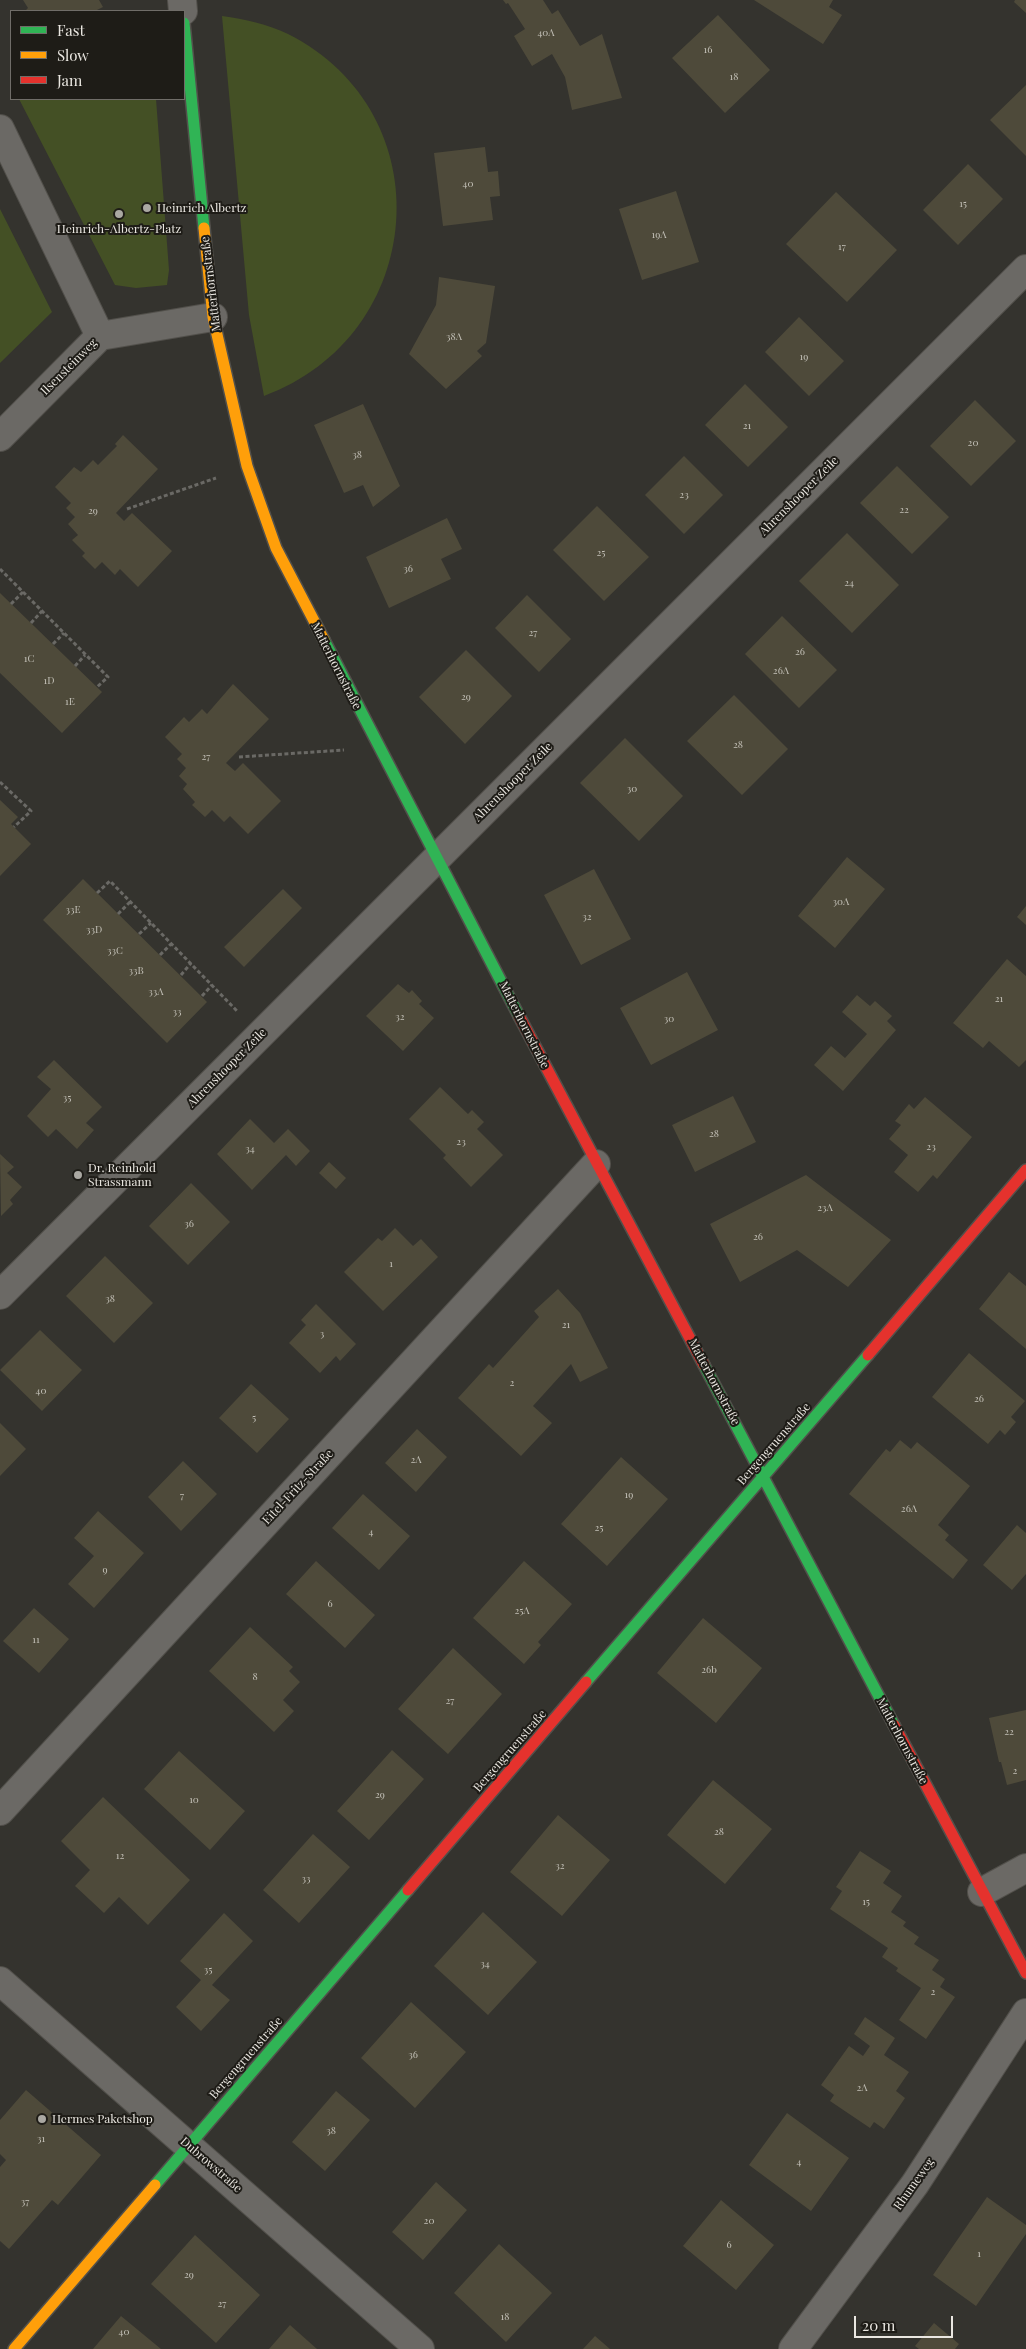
<!DOCTYPE html>
<meta charset="utf-8">
<style>
body{margin:0}
#map{position:relative;width:1026px;height:2349px;overflow:hidden;background:#34332e;font-family:"Playfair Display",serif}
canvas{display:block}
.legend{position:absolute;left:10px;top:10px;width:175px;height:90px;box-sizing:border-box;background:#1e1c17;border:1px solid #706d68;margin:0;padding:6px 9px;list-style:none;font-size:15px;color:#eae7e1}
.legend li{display:flex;align-items:center;gap:10px;height:25px}
.legend b{width:25px;border:1px solid #706d68}
.scale{position:absolute;left:854px;top:2316px;width:99px;height:22px;box-sizing:border-box;border:2px solid #eae7e1;border-top:0;padding-left:6px;font-size:15px;line-height:18px;white-space:nowrap;color:#eae7e1;-webkit-text-stroke:4px #1e1c17;paint-order:stroke}
</style>
<div id="map">
<canvas width="1026" height="2349"></canvas>
<ul class="legend">
<li><b style="height:6px;background:#30b455"></b>Fast</li>
<li><b style="height:6px;background:#ff9f0a"></b>Slow</li>
<li><b style="height:6px;background:#e5322d"></b>Jam</li>
</ul>
<div class="scale">20 m</div>
</div>
<script>
const context = document.querySelector('canvas').getContext('2d');
context.lineJoin = 'round';
function fillPath(path, color) { context.fillStyle = color; context.fill(path, 'evenodd'); }
function stroke(path, color, width, dash) { context.strokeStyle = color; context.lineWidth = width; context.lineCap = dash ? 'butt' : 'round'; context.setLineDash(dash || []); context.stroke(path); }
function write(font, color, halo, rows, align = 'center') {
  context.font = font + ' "Playfair Display",serif'; context.lineWidth = 4; context.setLineDash([]); context.textBaseline = 'middle'; context.strokeStyle = halo; context.fillStyle = color; for (const [text, x, y, turn = 0] of rows) {
    context.save(); context.translate(x, y); context.rotate((+turn || 0) * Math.PI / 180); context.textAlign = isNaN(turn) ? turn : align; if (halo) context.strokeText(text, 0, 0); context.fillText(text, 0, 0); context.restore();
  }
}
const green = new Path2D(`
 M222 16C245 19 267 24 288 34 445 113 428 336 264 396L249 315Z
 M19 99H156L169 270 167 285 136 288 115 285Z
 M0 209 52 312 0 363Z`);
const building = new Path2D(`
 M23 0H99L103 7 95 11H25L28 8Z
 M503 0H543L552 14 558 10 580 46 602 34 622 98 572 110 565 77 552 54 532 66 514 36 525 29 508 3 506 4Z
 M754 0H833L829 7 842 15 823 44Z
 M1015 0H1026V13L1014 2Z
 M718 15 770 70 725 113 672 58Z
 M1026 85V156L990 120Z
 M485 147 488 172 498 171 500 196 490 197 493 220 443 226 434 153Z
 M968 164 1003 199 958 245 923 210Z
 M676 191 699 262 642 280 619 209Z
 M836 192 897 250 847 302 786 244Z
 M439 277 495 286 486 343 477 351 482 356 446 389 409 354 436 305Z
 M799 317 844 361 809 396 765 352Z
 M745 384 788 427 748 467 705 425Z
 M975 400 1016 441 971 486 930 446Z
 M363 404 400 486 373 507 363 485 344 493 314 425Z
 M123 435 158 469 116 513 124 521 132 513 172 551 138 587 120 569 115 575 102 562 95 569 82 556 85 553 72 540 78 535 68 524 75 517 66 508 71 503 55 487 74 467 81 472 93 460 98 465 117 446 115 444Z
 M684 456 723 495 684 534 645 495Z
 M897 466 949 517 912 554 860 503Z
 M597 506 649 557 604 601 553 550Z
 M447 518 462 549 441 559 451 579 389 608 366 557Z
 M847 533 899 585 852 633 799 581Z
 M0 593 102 692 62 733 0 673Z
 M527 595 571 639 539 672 495 628Z
 M782 616 837 670 799 708 745 654Z
 M466 650 512 696 465 744 419 697Z
 M233 684 269 719 226 763 235 771 243 763 281 801 248 834 230 816 224 822 212 810 205 817 192 805 195 802 183 789 187 784 179 776 186 768 177 759 182 754 165 737 184 717 189 722 202 709 207 714Z
 M734 695 788 749 742 795 687 741Z
 M625 738 683 796 639 841 580 783Z
 M0 800 18 817 11 824 31 844 0 876Z
 M847 857 885 889 835 948 798 916Z
 M594 869 631 939 581 965 544 895Z
 M83 879 207 1002 167 1043 43 920Z
 M283 889 302 908 244 967 224 947Z
 M1026 906V925L1017 917Z
 M1007 959 1026 976V1060L1019 1067 989 1041 983 1048 953 1023Z
 M687 972 718 1030 651 1065 620 1008Z
 M398 984 409 993 412 990 422 1001 419 1004 434 1018 403 1051 366 1016Z
 M857 995 870 1006 875 1001 892 1016 887 1021 896 1030 843 1091 814 1065 831 1046 845 1058 867 1034 842 1012Z
 M54 1060 102 1107 86 1123 94 1130 77 1149 56 1129 48 1137 27 1116 51 1089 37 1077Z
 M440 1087 468 1114 472 1110 484 1122 477 1129 503 1155 471 1187 443 1158 446 1155 409 1119Z
 M733 1096 756 1142 695 1172 672 1125Z
 M925 1097 972 1137 937 1179 933 1175 918 1192 894 1172 908 1155 889 1139 901 1125 895 1121 909 1104 914 1109Z
 M250 1119 274 1143 288 1129 310 1151 296 1166 286 1155 252 1190 217 1154Z
 M0 1154 14 1167 7 1173 22 1187 10 1200 13 1204 1 1216Z
 M329 1162 346 1178 336 1189 319 1173Z
 M806 1175 891 1240 848 1287 797 1250 740 1282 710 1224Z
 M191 1183 230 1222 188 1265 149 1226Z
 M395 1228 413 1246 421 1239 438 1257 383 1311 344 1272 378 1238 382 1241Z
 M105 1256 153 1303 114 1343 66 1296Z
 M1009 1272 1026 1286V1349L979 1309Z
 M558 1289 580 1313 608 1368 580 1382 571 1364 533 1406 552 1423 521 1456 458 1398 489 1364 493 1368 539 1317 534 1311Z
 M316 1304 356 1344 340 1361 336 1356 320 1373 289 1343 306 1325 301 1320Z
 M40 1330 82 1370 42 1411 0 1370Z
 M969 1353 1025 1401 1011 1417 1016 1422 1005 1435 1000 1430 988 1444 932 1397Z
 M251 1384 289 1419 257 1453 219 1418Z
 M0 1423 26 1449 0 1476Z
 M417 1429 447 1457 416 1492 385 1463Z
 M900 1440 911 1449 917 1442 970 1486 938 1525 949 1535 945 1540 968 1560 953 1579 849 1494 886 1449 890 1452Z
 M621 1457 668 1499 607 1566 561 1524Z
 M183 1461 217 1494 181 1531 148 1497Z
 M363 1494 410 1536 379 1570 332 1528Z
 M98 1511 144 1553 94 1608 68 1584 94 1556 74 1538Z
 M1017 1525 1026 1533V1574L1012 1590 983 1565Z
 M316 1561 375 1615 345 1648 286 1594Z
 M524 1561 572 1604 538 1642 541 1645 524 1664 473 1618Z
 M34 1608 69 1639 39 1673 3 1641Z
 M703 1618 762 1668 716 1723 657 1673Z
 M250 1627 293 1667 289 1671 300 1682 283 1700 294 1711 274 1732 209 1671Z
 M453 1648 502 1694 448 1754 398 1709Z
 M1026 1710V1780L1007 1785 1001 1762H999L989 1718Z
 M392 1750 424 1779 369 1840 337 1811Z
 M179 1751 245 1811 210 1850 144 1789Z
 M713 1780 772 1829 725 1884 667 1835Z
 M103 1797 190 1880 148 1925 119 1897 104 1913 75 1886 90 1870 61 1841Z
 M558 1815 610 1860 562 1916 510 1872Z
 M313 1834 350 1867 299 1923 263 1890Z
 M860 1851 891 1871 883 1883 902 1896 891 1912 906 1922 903 1926 919 1937 914 1944 939 1960 932 1970 945 1979 940 1987 955 1997 926 2039 899 2020 921 1988 896 1971 898 1968 882 1957 888 1948 830 1909 842 1891 836 1887Z
 M483 1912 537 1962 488 2015 434 1966Z
 M224 1913 253 1941 212 1985 230 2000 201 2031 176 2007 201 1980 180 1961Z
 M411 2002 466 2052 415 2108 361 2058Z
 M865 2017 895 2038 884 2055 909 2072 896 2091 905 2098 884 2129 874 2122 870 2128 830 2101 834 2095 821 2085 849 2046 863 2056 870 2046 854 2034Z
 M26 2090 101 2155 58 2205 52 2200 9 2249 0 2241V2167L6 2160 0 2154V2120Z
 M336 2091 370 2120 325 2171 292 2142Z
 M787 2113 849 2158 811 2211 749 2165Z
 M436 2182 467 2210 423 2260 392 2232Z
 M987 2197 1026 2225V2234L976 2306 933 2275Z
 M721 2200 774 2245 736 2290 683 2246Z
 M195 2235 260 2295 216 2343 151 2284Z
 M499 2244 552 2293 506 2342 454 2293Z
 M121 2316 161 2349H93Z
 M934 2323 959 2344 955 2349H919L915 2346Z
 M290 2325 317 2349H269Z
 M595 2336 610 2349H583Z`);
const path = new Path2D(`
 M127 509 216 478
 M0 569 108 677 97 687
 M11 604 23 592
 M31 623 42 611
 M53 644 64 633
 M75 666 85 655
 M239 757 344 750
 M0 782 31 811 14 827
 M97 893 110 881 238 1012
 M118 914 130 902
 M139 934 151 923
 M160 955 171 944
 M181 975 191 963
 M202 996 212 985`);
const street = new Path2D(`
 M182 0 183 11
 M0 129 100 336
 M0 437 100 336 213 317
 M0 1295 1026 269
 M0 1811 596 1164
 M982 1892 1026 1868
 M0 1981 420 2349
 M793 2349 915 2184 1026 2013`);
const fast = new Path2D(`
 M184 23 204 228
 M324 640 519 1016
 M704 1365 894 1725
 M586 1682 868 1355
 M155 2185 408 1890`);
const slow = new Path2D(`
 M204 228 213 317 247 466 276 548 324 640
 M14 2349 155 2185`);
const jam = new Path2D(`
 M519 1016 704 1365
 M868 1355 1026 1170
 M894 1725 1026 1973
 M408 1890 586 1682`);
const markers = [
 [147,208,5,"#aaa8a2"],
 [119,214,5,"#aaa8a2"],
 [78,1175,5,"#aaa8a2"],
 [42,2119,5,"#aaa8a2"]
];
const numberNames = [
 ["40A",546,33],
 ["16",708,50],
 ["18",734,77],
 ["40",468,184],
 ["15",963,204],
 ["19A",659,235],
 ["17",842,247],
 ["38A",454,337],
 ["19",804,357],
 ["21",747,426],
 ["20",973,443],
 ["38",357,455],
 ["23",684,495],
 ["22",904,510],
 ["29",93,511],
 ["25",601,553],
 ["36",408,569],
 ["24",849,583],
 ["27",533,633],
 ["26",800,652],
 ["1C",29,659],
 ["26A",781,671],
 ["1D",49,681],
 ["29",466,697],
 ["1E",70,702],
 ["28",738,745],
 ["27",206,757],
 ["30",632,789],
 ["30A",841,902],
 ["33E",73,910],
 ["32",587,917],
 ["33D",94,930],
 ["33C",115,951],
 ["33B",136,971],
 ["33A",156,992],
 ["21",999,999],
 ["33",177,1012],
 ["32",400,1017],
 ["30",669,1019],
 ["35",67,1098],
 ["28",714,1134],
 ["23",461,1142],
 ["23",931,1147],
 ["34",250,1149],
 ["23A",825,1208],
 ["36",189,1224],
 ["26",758,1237],
 ["1",391,1264],
 ["38",110,1299],
 ["21",566,1325],
 ["3",322,1334],
 ["2",512,1383],
 ["40",41,1391],
 ["26",979,1399],
 ["5",254,1418],
 ["2A",416,1460],
 ["19",629,1495],
 ["7",182,1496],
 ["26A",909,1509],
 ["25",599,1528],
 ["4",371,1532],
 ["9",105,1570],
 ["6",330,1604],
 ["25A",522,1611],
 ["11",36,1640],
 ["26b",709,1670],
 ["8",255,1677],
 ["27",450,1701],
 ["22",1009,1732],
 ["2",1015,1771],
 ["29",380,1795],
 ["10",194,1800],
 ["28",719,1832],
 ["12",120,1856],
 ["32",560,1866],
 ["33",306,1879],
 ["15",866,1902],
 ["34",485,1964],
 ["35",208,1970],
 ["2",933,1992],
 ["36",413,2055],
 ["2A",862,2088],
 ["38",331,2131],
 ["31",41,2139],
 ["4",799,2162],
 ["37",25,2202],
 ["20",429,2221],
 ["6",729,2245],
 ["1",979,2254],
 ["29",189,2275],
 ["27",222,2304],
 ["18",505,2317],
 ["40",124,2332]
];
const poiNames = [
 ["Heinrich Albertz",157,208],
 ["Heinrich-Albertz-Platz",119,229,"center"],
 ["Dr. Reinhold",88,1168],
 ["Strassmann",88,1182],
 ["Hermes Paketshop",52,2119]
];
const streetNames = [
 ["Matterhornstraße",211,284,-97],
 ["Ilsensteinweg",69,367,-45],
 ["Ahrenshooper Zeile",799,496,-45],
 ["Matterhornstraße",336,666,63],
 ["Ahrenshooper Zeile",513,782,-45],
 ["Matterhornstraße",524,1025,63],
 ["Ahrenshooper Zeile",227,1068,-45],
 ["Matterhornstraße",714,1382,62],
 ["Bergengruenstraße",774,1444,-49],
 ["Eitel-Fritz-Straße",298,1487,-47],
 ["Matterhornstraße",902,1741,62],
 ["Bergengruenstraße",510,1751,-49],
 ["Bergengruenstraße",246,2058,-49],
 ["Dubrowstraße",211,2165,41],
 ["Rhumeweg",914,2184,-55]
];
fillPath(green, '#445025');
fillPath(building, '#4e4a3a');
stroke(street, '#52504b', 30);
stroke(fast, '#52504b', 14);
stroke(slow, '#52504b', 14);
stroke(jam, '#52504b', 14);
stroke(path, '#6a6965', 3, [4, 2.5]);
stroke(street, '#6b6965', 28);
stroke(fast, '#30b455', 11);
stroke(slow, '#ff9f0a', 11);
stroke(jam, '#e5322d', 11);
for (const [x, y, r, color] of markers) { const dot = new Path2D(); dot.arc(x, y, r, 0, 2 * Math.PI); context.fillStyle = color; context.fill(dot); stroke(dot, '#1e1c17', 2); }
write('10px', '#c3c0b7', null, numberNames);
write('12px', '#eae7e1', '#1e1c17', poiNames, 'left');
write('12px', '#eae7e1', '#1e1c17', streetNames);
</script>
